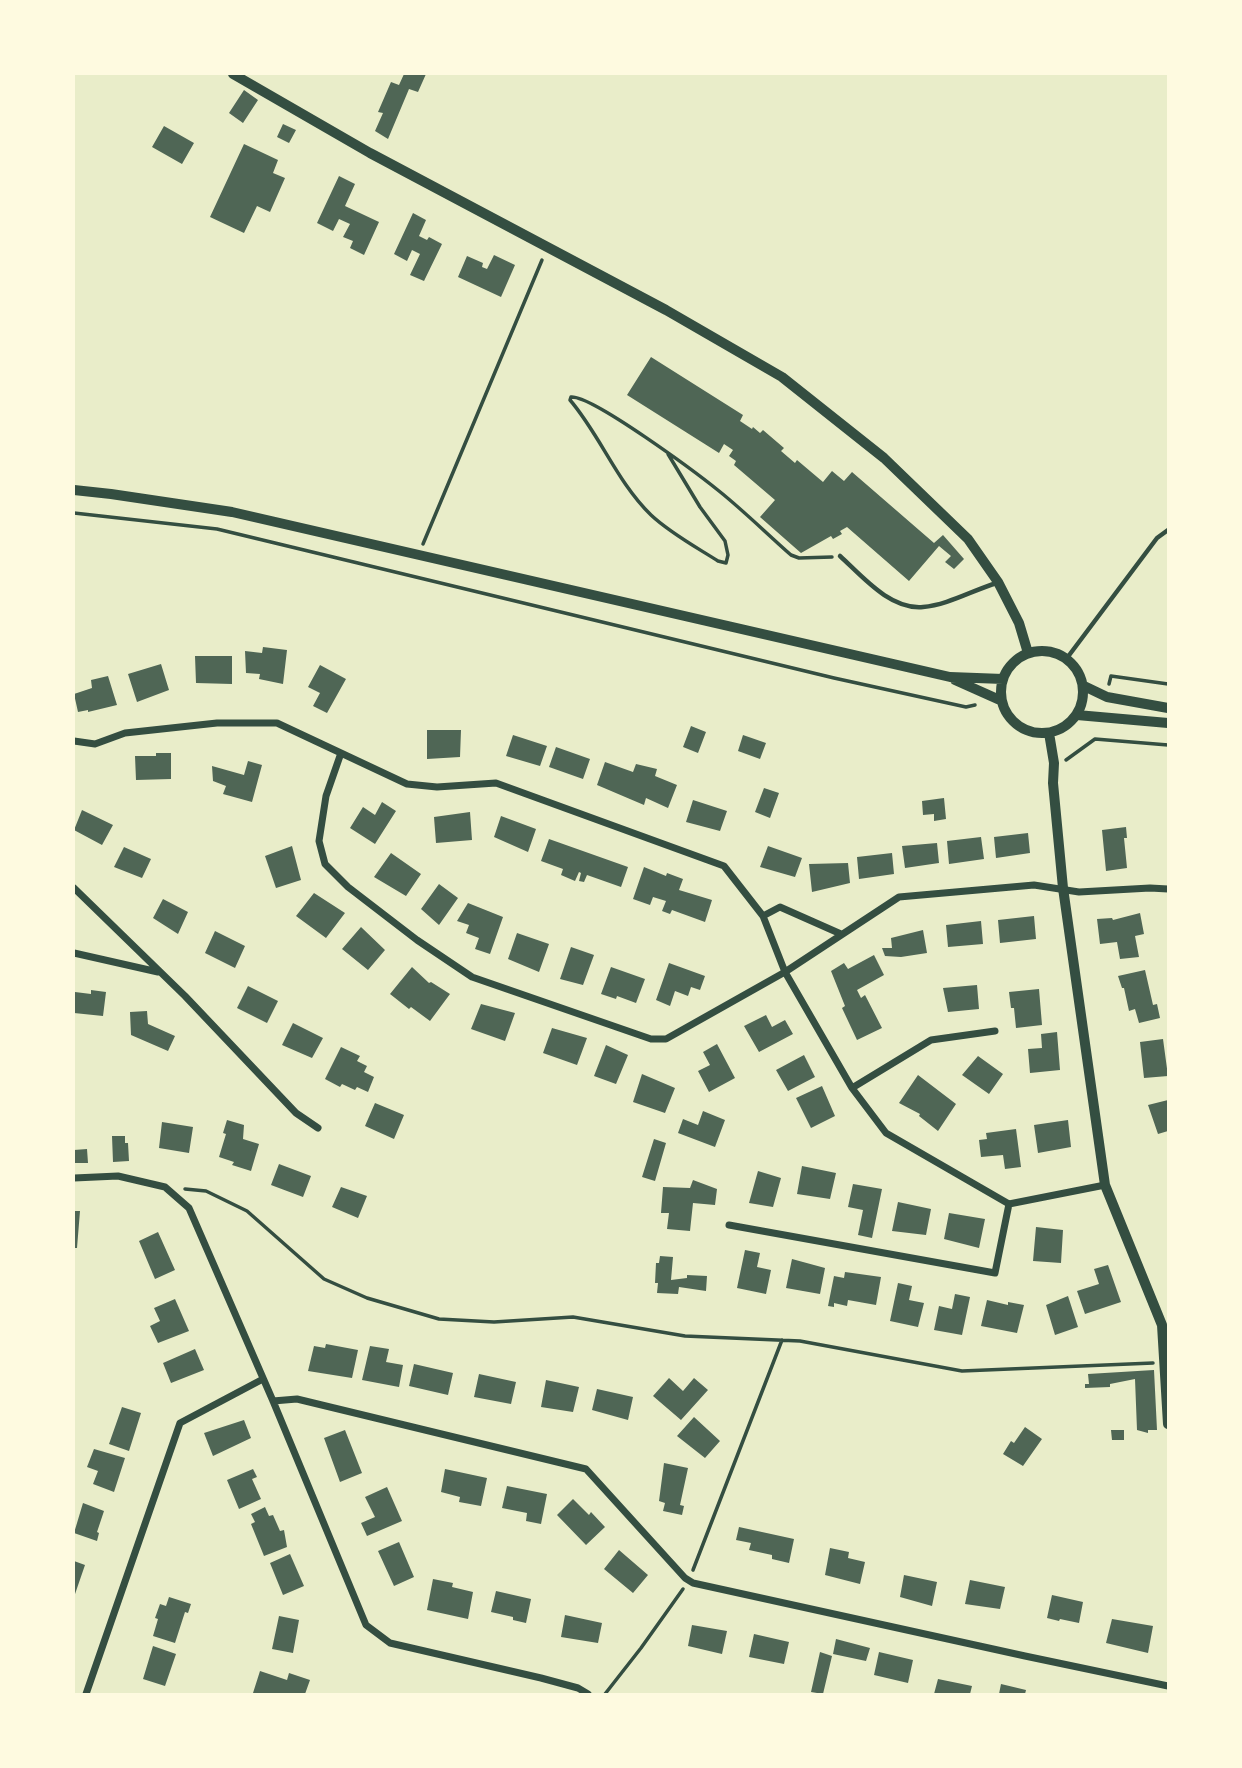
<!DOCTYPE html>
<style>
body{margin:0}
#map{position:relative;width:1242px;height:1768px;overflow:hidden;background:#e9edc9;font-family:Signika,sans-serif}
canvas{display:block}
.frame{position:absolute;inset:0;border:75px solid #fefae0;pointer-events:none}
</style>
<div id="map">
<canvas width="1242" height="1768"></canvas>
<div class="frame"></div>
</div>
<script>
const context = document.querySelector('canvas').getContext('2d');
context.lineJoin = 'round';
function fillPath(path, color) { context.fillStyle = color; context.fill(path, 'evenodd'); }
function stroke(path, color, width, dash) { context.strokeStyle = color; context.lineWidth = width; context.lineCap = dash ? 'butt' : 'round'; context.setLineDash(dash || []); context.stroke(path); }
const building = new Path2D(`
 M404 74H426L418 92 409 89 388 139 375 131 383 113 378 112 391 82 399 85Z
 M244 90 258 100 243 123 229 113Z
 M283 124 296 130 289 143 277 137Z
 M164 126 194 143 182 164 152 147Z
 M244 144 278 160 273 173 285 178 270 212 257 206 244 233 210 217Z
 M339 176 355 184 345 206 379 222 364 255 350 248 353 241 343 237 350 224 339 219 333 231 317 223Z
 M413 213 426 220 419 236 427 240 429 237 442 244 424 281 410 275 420 254 412 250 407 261 394 254Z
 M494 255 515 265 501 297 458 277 467 256 483 263 482 267 487 269Z
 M651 357 743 415 740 421 752 429 753 427 760 433 763 430 784 448 781 451 795 463 797 460 823 482 832 471 844 481 852 472 934 543 943 535 964 559 954 569 945 562 951 556 939 546 909 581 847 527 840 531 842 534 833 539 831 536 801 553 760 517 775 500 734 465 736 461 729 456 733 450 724 444 719 453 627 395Z
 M263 647 287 650 283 684 259 679 260 674 246 673 245 651 262 653Z
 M195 656H232V684L196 683Z
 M161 664 169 690 137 702 128 674Z
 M320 665 346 679 327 713 313 706 320 693 308 687Z
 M108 676 117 705 88 712V710L78 712 74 694 92 688 91 680Z
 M691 726 706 732 698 753 683 747Z
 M427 730H461L460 757 427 759Z
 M513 735 547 746 540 766 506 756Z
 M743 735 766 743 760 759 738 751Z
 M556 747 590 759 583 779 549 767Z
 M156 753H171V779L136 780 135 756H156Z
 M248 761 262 765 252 802 223 794 226 786 213 781 212 766 244 775Z
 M605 762 633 772 636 764 657 769 655 776 677 785 668 808 646 798 644 805 597 785Z
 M764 788 779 793 770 818 755 812Z
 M944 798 946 819 934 821V814L923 815 922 801Z
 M693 800 727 811 720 831 686 822Z
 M382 802 396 811 375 844 350 828 363 807 375 815Z
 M82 810 113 825 102 845 74 830Z
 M470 812 472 840 436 843 434 817Z
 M501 816 536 829 528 852 494 837Z
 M1126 827 1127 838H1124L1127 868 1106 871 1102 830Z
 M1028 833 1030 853 996 858 994 837Z
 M981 837 984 859 949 864 947 841Z
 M549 839 628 867 621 887 587 875 584 882 579 881 581 873 579 872 575 881 561 875 563 869 541 861Z
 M937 843 939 863 905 868 902 846Z
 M292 846 301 880 276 888 265 856Z
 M768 846 802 858 795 877 760 867Z
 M124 847 151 859 142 878 114 867Z
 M391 853 421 874 406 896 374 877Z
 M892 853 894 874 859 879 857 857Z
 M848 863 850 883 812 892 809 864Z
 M644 867 666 876 667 873 683 879 679 890 712 900 705 922 672 910 670 914 662 911 666 901 653 897 650 905 633 899Z
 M439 884 458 898 439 925 421 909Z
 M314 893 345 913 326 938 296 916Z
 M163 899 188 912 178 934 153 918Z
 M468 903 503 917 490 954 475 949 479 938 466 933 469 925 457 921Z
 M1140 913 1144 934 1135 936 1139 957 1120 959 1117 942 1100 944 1097 919 1112 918 1113 920Z
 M1034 916 1036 939 1000 943 998 920Z
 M981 921 983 944 948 947 946 925Z
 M361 927 385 950 368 970 342 949Z
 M923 930 927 953 901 957 885 956 882 948H892L891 938Z
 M215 931 245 946 235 968 205 953Z
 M517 933 549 944 539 972 508 959Z
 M571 947 594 955 583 985 560 979Z
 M874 955 884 975 857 990 861 998 865 995 882 1028 857 1040 842 1008 845 1006 831 971 844 963 848 969Z
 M669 963 705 976 700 990 691 987 688 996 675 991 670 1006 656 1000Z
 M412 967 429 983 431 982 450 994 430 1021 411 1007 409 1009 390 994Z
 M611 967 645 979 636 1003 617 996 616 999 601 994Z
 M1145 970 1153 1005 1157 1004 1160 1018 1139 1023 1135 1009 1129 1011 1124 988H1122L1118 976Z
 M977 985 979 1009 948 1012 943 988Z
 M248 986 278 1001 267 1023 237 1008Z
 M1039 989 1042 1025 1016 1028 1014 1008H1011L1009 992Z
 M91 990 106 992 103 1016 74 1013 75 992 91 994Z
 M481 1004 515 1013 505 1041 471 1029Z
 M147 1011 148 1024 175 1036 168 1051 131 1035 130 1012Z
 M766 1015 772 1027 785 1020 793 1034 759 1052 744 1026Z
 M293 1023 323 1038 312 1058 282 1045Z
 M552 1028 587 1038 577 1065 543 1053Z
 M1057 1032 1060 1070 1030 1073 1028 1049 1042 1048 1041 1034Z
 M1163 1039 1168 1076 1144 1078 1140 1042Z
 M717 1044 735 1078 709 1092 698 1071 710 1065 703 1052Z
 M606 1045 628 1055 616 1084 594 1076Z
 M341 1047 360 1056 357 1061 367 1066 364 1072 374 1077 368 1092 357 1087 355 1090 342 1084 340 1087 325 1079Z
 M804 1055 815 1077 788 1091 776 1070Z
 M978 1056 1003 1074 989 1094 962 1075Z
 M642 1074 675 1088 665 1113 633 1102Z
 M918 1075 956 1104 938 1131 919 1116 920 1114 899 1103Z
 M822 1086 835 1116 811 1128 796 1098Z
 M1168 1100V1131L1158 1134 1148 1105Z
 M375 1103 404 1115 394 1139 365 1126Z
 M703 1111 725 1120 715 1147 678 1133 683 1119 698 1125Z
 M227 1120 244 1125 243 1139 259 1144 251 1171 232 1165 234 1162 219 1157 226 1134 223 1133Z
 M1068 1120 1071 1147 1038 1153 1034 1125Z
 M162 1122 193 1127 189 1153 159 1148Z
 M1016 1129 1021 1167 1005 1169 1003 1155 981 1157 979 1140 987 1139 986 1133Z
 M112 1136H125V1143H128L129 1161 113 1162Z
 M654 1139 666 1143 655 1181 642 1177Z
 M87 1149 88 1163H74V1150Z
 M279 1164 311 1176 303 1197 271 1185Z
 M802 1166 836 1173 830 1199 797 1194Z
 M758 1171 781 1178 773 1207 749 1203Z
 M693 1180 717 1189 715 1205 693 1203 690 1231 667 1229 669 1213H661L663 1187 690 1188Z
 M853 1184 882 1189 872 1238 858 1235 863 1210 848 1207Z
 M341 1187 367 1196 358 1218 332 1207Z
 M898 1202 931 1209 926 1235 892 1231Z
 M74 1211H80L77 1248H74Z
 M949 1213 985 1219 979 1248 944 1239Z
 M1036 1227 1063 1230 1061 1263 1033 1261Z
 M158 1232 175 1270 155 1279 139 1241Z
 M745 1250 760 1253 757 1267 771 1270 766 1294 737 1288Z
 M660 1256 673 1257 671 1280 687 1278V1275L707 1276 706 1291 679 1287 678 1294 657 1293 658 1283H655L656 1263H659Z
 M792 1259 825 1268 820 1294 786 1288Z
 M1108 1265 1121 1302 1085 1314 1077 1291 1099 1284 1094 1269Z
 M845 1272 881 1277 876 1305 848 1300 847 1306 834 1303V1307L828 1306 834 1276 844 1278Z
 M898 1283 912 1286 909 1300 924 1303 918 1327 890 1321Z
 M955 1294 970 1297 962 1335 934 1330 939 1306 952 1309Z
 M1068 1296 1078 1327 1055 1335 1046 1305Z
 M175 1299 189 1331 158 1343 150 1326 160 1321 154 1308Z
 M987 1300 1008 1305V1302L1024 1305 1017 1333 981 1326Z
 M326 1344 358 1350 352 1378 308 1371 314 1346 325 1348Z
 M370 1346 389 1349 386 1362 403 1365 399 1387 362 1380Z
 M195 1349 204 1370 171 1383 163 1363Z
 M414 1364 453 1373 448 1395 409 1386Z
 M1154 1370 1157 1430H1148V1433L1137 1430 1135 1379 1110 1384V1387L1085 1388V1384H1089L1088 1374Z
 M479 1374 516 1382 511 1404 474 1397Z
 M669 1378 683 1391 694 1378 708 1390 681 1420 653 1396Z
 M546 1380 579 1387 573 1412 541 1407Z
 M597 1389 633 1397 628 1420 592 1410Z
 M122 1407 141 1413 129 1451 109 1444Z
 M694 1417 720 1441 705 1458 677 1436Z
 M244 1420 251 1438 213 1456 204 1433Z
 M1025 1427 1042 1439 1023 1466 1003 1454 1011 1441 1014 1443Z
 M345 1430 362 1473 340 1482 324 1438Z
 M1111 1430H1124V1440H1112Z
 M94 1449 125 1458 114 1492 93 1484 98 1471 87 1467Z
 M664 1463 688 1468 680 1505 684 1506 682 1515 663 1511 665 1503 659 1501Z
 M253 1469 257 1477 252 1479 261 1499 239 1509 227 1480Z
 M445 1469 487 1478 481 1506 459 1502 460 1497 441 1492Z
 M507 1486 547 1494 541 1524 526 1521 527 1513 502 1508Z
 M387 1487 402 1521 367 1536 361 1523 375 1517 365 1497Z
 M573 1499 589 1515 591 1512 605 1527 586 1545 557 1515Z
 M83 1503 104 1511 97 1532 99 1533 97 1541 74 1533Z
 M265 1507 269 1516 273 1515 280 1531 284 1530 287 1547 264 1556 251 1524 255 1522 251 1514Z
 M739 1527 794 1539 789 1563 772 1559V1555L749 1550 751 1543 736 1540Z
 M399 1542 414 1577 394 1586 378 1551Z
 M830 1548 849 1552 848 1558 865 1562 860 1584 825 1575Z
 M619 1550 648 1575 633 1593 604 1569Z
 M290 1554 304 1586 283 1595 270 1563Z
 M74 1561 85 1565 74 1597Z
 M904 1575 937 1582 932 1606 900 1597Z
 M433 1579 453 1583 452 1587 473 1592 468 1619 427 1610Z
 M970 1580 1005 1587 1000 1609 965 1604Z
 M496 1591 531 1599 526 1623 513 1620V1617L491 1612Z
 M1052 1595 1083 1602 1079 1623 1060 1619 1059 1621 1047 1618Z
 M169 1597 191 1604 188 1613 185 1612 175 1643 153 1636 158 1619 155 1618 160 1604 166 1606Z
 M565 1615 602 1623 598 1643 561 1637Z
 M279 1616 299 1620 293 1653 272 1649Z
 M1112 1619 1153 1626 1148 1653 1106 1643Z
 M692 1625 727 1631 722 1654 688 1646Z
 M754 1634 789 1642 784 1664 749 1657Z
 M836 1639 870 1648 866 1661 833 1654Z
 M153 1646 176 1654 165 1686 143 1679Z
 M820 1652 832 1656 823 1694 811 1692Z
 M879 1652 913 1660 908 1683 874 1675Z
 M260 1671 287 1680 289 1673 310 1680 305 1694 253 1693Z
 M938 1679 972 1686 970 1694H934Z
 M1001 1684 1026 1690 1025 1694H999Z`);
const path = new Path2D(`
 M668 454 700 507 725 541 728 555 726 563 718 561C696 547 670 533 651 515 617 482 600 435 570 400L571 397C592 395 698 474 719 491 744 511 767 534 791 555L799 558 832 557
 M74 513 217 529 834 678 966 707 975 705
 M423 544 542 260
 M1109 684 1111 676 1168 684
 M1066 760 1095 739 1168 745
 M185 1189 206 1191 247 1211 324 1279 367 1298 439 1319 494 1322 573 1317 685 1336 800 1341 962 1371 1153 1363
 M693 1570 782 1340
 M605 1694 641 1648 683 1589`);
const service = new Path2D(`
 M840 556C862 576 890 610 923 607 948 605 973 590 997 583
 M1067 658 1157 538 1168 530`);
const minor = new Path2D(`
 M74 741 95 744 125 733 217 723H277L407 784 437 787 496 783 724 866 763 916 785 972 852 1088 886 1133 1009 1204 1105 1185
 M341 753 326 796 319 841 325 864 348 887 417 940 472 977 651 1039H666L785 972 899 897 1034 885 1079 892 1150 888 1168 889
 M74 888 185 996 296 1113 318 1128
 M763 916 780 907 841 934
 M74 953 158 972
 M852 1088 931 1040 995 1031
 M74 1178 118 1176 165 1187 189 1208 273 1401 366 1625 390 1643 541 1678 578 1688 588 1694
 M729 1225 995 1273 1009 1204
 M273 1401 297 1399 586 1469 685 1578 693 1583 1025 1656 1168 1686
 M86 1694 180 1423 263 1379`);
const tertiary = new Path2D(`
 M233 74 370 153 666 310 782 377 884 458 968 539 998 582 1019 623 1028 653
 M74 490 111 494 232 512 950 677 1003 679
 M1001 692a41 41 0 1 1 82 0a41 41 0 1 1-82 0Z
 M955 680 1002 701
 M1084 686 1107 697 1168 708
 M1077 715 1168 723
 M1049 733 1054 763 1053 783 1063 888 1105 1185 1162 1325 1168 1424`);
fillPath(building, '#4f6655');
stroke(path, '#344e41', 3.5);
stroke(service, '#344e41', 4.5);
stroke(minor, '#344e41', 7);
stroke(tertiary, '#344e41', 10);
</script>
